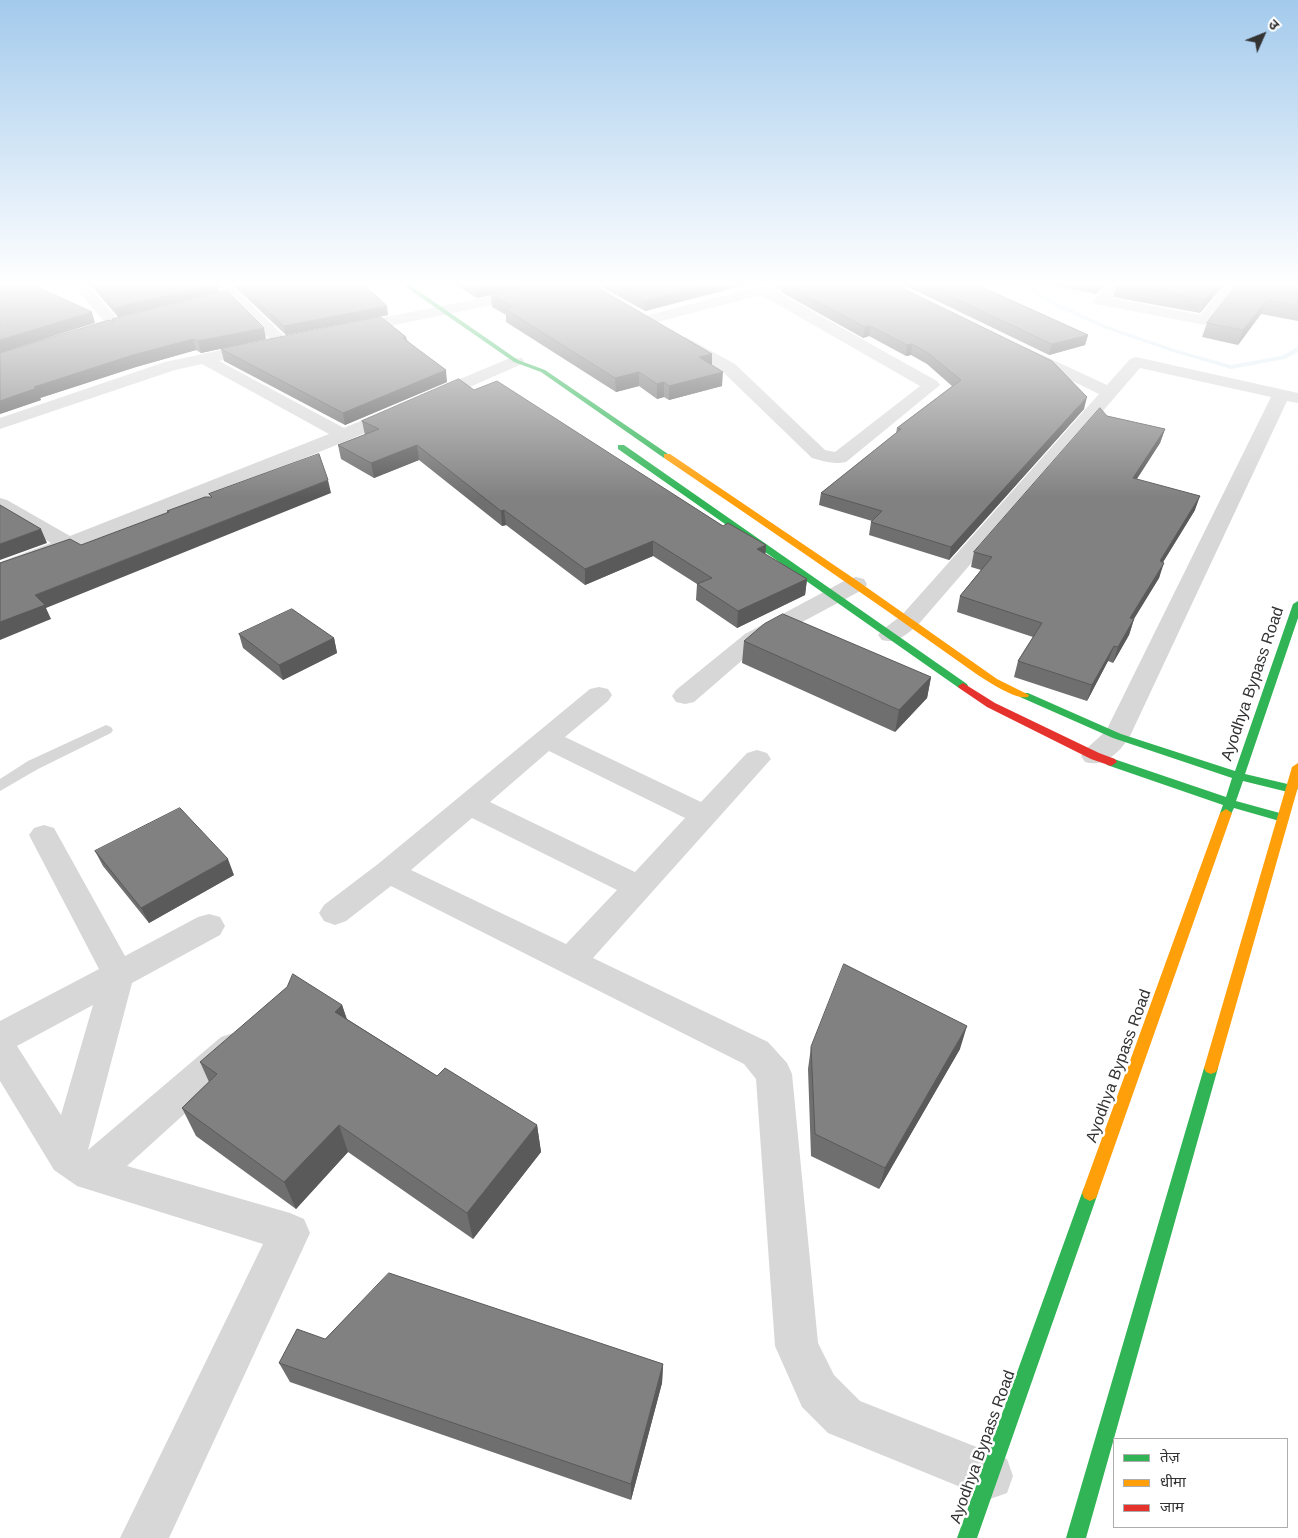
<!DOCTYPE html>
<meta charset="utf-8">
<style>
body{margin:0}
#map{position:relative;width:1298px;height:1538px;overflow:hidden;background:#fff;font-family:Helvetica,"Noto Sans Devanagari",sans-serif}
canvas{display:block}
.legend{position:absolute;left:1113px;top:1438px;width:175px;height:90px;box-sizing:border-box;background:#fff;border:1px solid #adadad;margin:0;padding:6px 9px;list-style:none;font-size:15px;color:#333}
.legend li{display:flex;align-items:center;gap:10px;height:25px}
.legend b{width:25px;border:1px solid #adadad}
.north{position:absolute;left:1238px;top:10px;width:50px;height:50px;-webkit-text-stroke:4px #fff;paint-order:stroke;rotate:46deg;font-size:14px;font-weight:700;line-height:20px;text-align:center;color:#333}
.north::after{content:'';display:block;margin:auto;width:18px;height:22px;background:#333;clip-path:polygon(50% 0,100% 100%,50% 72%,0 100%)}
</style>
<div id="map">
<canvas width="1298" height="1538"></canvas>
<ul class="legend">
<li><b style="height:6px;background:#30b455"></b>तेज़</li>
<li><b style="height:6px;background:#ff9f0a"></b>धीमा</li>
<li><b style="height:6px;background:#e5322d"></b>जाम</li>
</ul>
<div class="north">उ</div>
</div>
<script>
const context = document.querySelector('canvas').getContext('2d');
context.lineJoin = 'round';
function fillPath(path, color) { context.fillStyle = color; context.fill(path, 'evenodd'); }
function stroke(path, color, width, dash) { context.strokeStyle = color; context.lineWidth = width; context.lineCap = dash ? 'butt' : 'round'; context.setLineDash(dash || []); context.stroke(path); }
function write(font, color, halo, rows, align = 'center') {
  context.font = font + ' Helvetica,sans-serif'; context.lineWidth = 5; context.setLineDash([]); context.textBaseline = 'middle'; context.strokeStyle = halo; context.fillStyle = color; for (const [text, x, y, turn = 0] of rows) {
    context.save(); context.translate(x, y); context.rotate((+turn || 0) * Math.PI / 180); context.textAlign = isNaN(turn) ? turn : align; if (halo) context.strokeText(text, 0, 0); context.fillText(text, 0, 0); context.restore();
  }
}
const stream = new Path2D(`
 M1015 283H1022L1055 302 1107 326 1177 350 1231 365 1281 356 1298 347V352L1285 359 1231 369 1173 352 1103 328 1051 304Z`);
const lane = new Path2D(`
 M106 725 111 727 113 730 111 733 38 769 0 791V779L28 761Z`);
const street = new Path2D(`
 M71 283H86L119 321 122 324 119 327H109Z
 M214 283H229L287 339 289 342 287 345H275Z
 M558 283H586L584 286 579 287 351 334 346 332 343 329 346 326 351 324Z
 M774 283H798L796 286 776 291 937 381 940 385 846 462C835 465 823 461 812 458L723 372 674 343 672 340 674 337H686L735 364 825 450 835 452 920 386 761 295 646 325 641 323 638 320 641 317Z
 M1107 283H1121L1110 298 1201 315 1227 283H1241L1210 323 1205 325 1095 304 1093 301Z
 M259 342 265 344 267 347 265 350 219 361 344 428 510 358H522L524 361 522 364 351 439 202 500 77 550 0 577V562L51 543 0 513V498L7 500 70 536 329 434 202 364 175 370 0 429V418L165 362Z
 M1025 347 1107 385 1130 359 1136 357 1298 393V403L1287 401 1130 736C1120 752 1104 768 1085 762L1081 756 1085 750 1106 731 1271 397 1140 368 917 626C905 635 897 644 882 640L878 635 882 630 901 616 1099 394 1019 355 1017 352 1019 349Z
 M856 577 864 579 867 584 864 589 761 644 694 702 685 704 676 702 672 696 676 690 745 634 848 579Z
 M599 687 608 689 612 695 608 701 565 737 701 802 747 753 757 750 767 753 771 759 593 958 768 1042 787 1063 792 1074 818 1343 834 1375 860 1401 1007 1459 1013 1476 1007 1493 990 1499 828 1433 802 1407 775 1346 756 1079 744 1064 391 886 346 921 335 925 324 921 319 913 324 905 378 864 590 689ZM549 751 685 818 635 872 490 802ZM472 818 617 890 566 944 411 870Z
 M44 825 54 828 125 956 198 917 209 914 220 917 225 926 220 935 132 983 88 1150 221 1037 233 1033 245 1037 251 1048 245 1059 127 1166 290 1213 304 1219 310 1233 169 1538H120L263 1244 77 1186 54 1170 0 1081V1021L99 969 29 835 34 828ZM93 1005 61 1115 17 1046Z`);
const fast = new Path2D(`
 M400 283H407L518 360 545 370 671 456 664 458 541 372 514 362Z
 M618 445H624L967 684 968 686 967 688H959L618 449Z
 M1298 601V618L1245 774 1296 786 1298 789 1292 793 1243 781 1236 801 1287 815 1289 818 1287 821 1283 822 1234 808 1230 816H1222L1220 813 1223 805 1107 765 1105 762 1111 758 1226 797 1232 778 1113 738 1020 697 1019 695 1020 693H1028L1121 734 1235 771 1293 604Z
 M1211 1062 1216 1064 1218 1068 1086 1538H1066L1204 1068 1206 1064Z
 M1090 1185 1096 1188 1098 1193 977 1538H957L1082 1193 1084 1188Z`);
const slow = new Path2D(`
 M664 454H670L859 582 997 679 1029 695 1028 697C1012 701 971 670 958 661 861 592 763 525 664 458Z
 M1298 763V787L1218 1068 1216 1072 1211 1074 1206 1072 1204 1068 1292 767Z
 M1226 809 1232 813 1098 1193 1096 1198 1090 1201 1084 1198 1082 1193 1220 813Z`);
const jam = new Path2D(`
 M963 683 995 703 1099 753 1115 759 1117 762 1111 766 1091 759 987 707 959 688 958 686Z`);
const wall = new Path2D(`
 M89 283H217L220 292 118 317Z
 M231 283H362L388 315 286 335Z
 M453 283H590L712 365 722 386 669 400 664 397 657 399 639 386 616 392 506 322V315L492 307 491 295 477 298Z
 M595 283H752L645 311Z
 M782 283H892L1084 409 949 560 869 535 871 522 872 521 819 505 821 493 896 433 897 428 952 386 927 364 911 355 906 356 869 336 863 338 781 292Z
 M900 283H973L1088 335 1085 345 1049 355Z
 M1050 283H1105L1096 294 1050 285Z
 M1117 283H1225L1200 313 1113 297Z
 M1298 283V321L1261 314 1238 345 1202 337 1207 323Z
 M112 319 266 339 201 353 196 350 136 367 40 398 41 400 0 414 113 321Z
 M406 337 407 340 447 382 345 425 224 361 221 349Z
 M474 390 723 526 766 545 765 554 807 579 805 595 737 628 696 600 697 584 653 556 585 585 506 525 502 526 419 460 374 478 341 459 338 445 365 435 362 421Z
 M1107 416 1165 429 1160 443 1137 479 1195 510 1163 562 1159 578 1134 619 1129 635 1113 663 1108 661 1087 701 1014 677 1018 661 1033 637 957 612 960 596 981 570 971 567 974 552Z
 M239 634 334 638 337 653 283 680 243 648Z
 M744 641 931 677 927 698 895 732 742 663Z
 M95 851 234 875 149 923 103 866Z
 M342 1005 347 1019 437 1076 537 1125 541 1152 473 1239 348 1152 296 1209 196 1136 182 1108 209 1082 200 1062Z
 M811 1047 960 1049 879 1189 811 1156 808 1069Z
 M325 1339 663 1364 662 1383 631 1500 290 1382 279 1363Z`);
const shadedWall = new Path2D(`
 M217 283 220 292 118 317 115 308Z
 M498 283H549L477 298 476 288Z
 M714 283H752L645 311V301Z
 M1099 283H1105L1096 294Z
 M1218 283H1225L1200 313 1205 299Z
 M1267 300 1261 314 1238 345 1243 330Z
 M387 306 388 315 286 335 284 326Z
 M92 312 95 323 0 353V340Z
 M870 326 869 336 863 338 865 327Z
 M264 328 266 339 201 353 198 341Z
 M1088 335 1085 345 1049 355 1052 344Z
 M193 339 196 350 136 367 40 398 41 400 0 414V401L34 387 133 355Z
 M912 344 911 355 906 356 907 345Z
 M712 354V368L699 357Z
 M446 370 447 382 345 425 343 413Z
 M639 372V386L616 392 615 378Z
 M723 372 722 386 669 400V386Z
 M664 382V397L657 399V384Z
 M1087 397 1084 409 949 560 951 547Z
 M1165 429 1160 443 1128 492 1133 478Z
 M417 445 419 460 374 478 371 463Z
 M328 480 331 493 46 608 51 619 0 640V622L35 595Z
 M1200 496 1195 510 1154 577 1160 561Z
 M504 510 506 525 502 526 501 511Z
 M41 529 47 543 0 560V544Z
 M653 541V556L585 585V569Z
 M766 545 765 561 757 549Z
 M1164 563 1159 578 1125 633 1130 618Z
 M807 579 805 595 737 628 738 611Z
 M1134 619 1129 635 1113 663 1118 647Z
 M334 638 337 653 283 680 279 665Z
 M1114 646 1108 661 1087 701 1092 685Z
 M931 677 927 698 895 732 899 710Z
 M228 859 234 875 149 923 141 908Z
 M342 1005 351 1033 335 1012Z
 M967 1026 960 1049 879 1189 885 1168Z
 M339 1125 348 1152 296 1209 284 1182Z
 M537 1125 541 1152 473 1239 467 1213Z
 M663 1364 662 1383 631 1500V1484Z`);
const building = new Path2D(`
 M0 283H29L92 312 0 340Z
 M93 283H217L115 308Z
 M238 283H362L387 306 284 326Z
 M468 283H498L476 288Z
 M545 283H590L712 354 699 357 723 372 669 386 664 382 657 384 639 372 615 378 505 309 513 307 491 294Z
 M613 283H714L645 301Z
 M784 283H892L1052 361 1087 397 951 547 871 522 882 511 821 493 901 429 897 428 961 380 928 353 912 344 907 345 870 326 865 327Z
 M923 283H973L1088 335 1052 344Z
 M1118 283H1218L1205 299Z
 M1238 283H1298V306L1267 300 1243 330 1207 323Z
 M227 291 264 328 198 341 193 339 133 355 34 387 37 388 0 401V353L109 320 114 322 112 319 116 318Z
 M381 317 406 337 403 338 446 370 343 413 221 349Z
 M459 379 474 390 497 381 723 526 728 523 766 545 757 549 807 579 738 611 697 584 712 578 653 541 585 569 504 510 501 511 417 445 371 463 338 445 379 429 362 421Z
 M1100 408 1107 416 1165 429 1133 478 1200 496 1160 561 1164 563 1130 618 1134 619 1118 647 1114 646 1092 685 1018 661 1042 623 960 596 992 557 974 552Z
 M319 454 328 480 35 595 45 605 0 622V563L70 539 81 545 169 512 167 511 205 497H212L209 494Z
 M0 505 41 529 0 544Z
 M292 609 334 638 279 665 239 634Z
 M783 614 931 677 899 710 744 641 764 624Z
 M180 808 228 859 141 908 95 851Z
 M844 964 967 1026 885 1168 815 1134 811 1047Z
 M293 974 342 1005 335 1012 437 1076 445 1068 537 1125 467 1213 339 1125 284 1182 182 1108 217 1074 200 1062 287 987Z
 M389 1273 663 1364 631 1484 279 1363 297 1329 325 1339Z`);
const nearStreetnames = [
 ["Ayodhya Bypass Road",1253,684,-71],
 ["Ayodhya Bypass Road",1119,1066,-70],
 ["Ayodhya Bypass Road",983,1447,-70]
];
fillPath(stream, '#ddebf3');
fillPath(lane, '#d7d7d7');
fillPath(street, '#d7d7d7');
fillPath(fast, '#30b455');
fillPath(slow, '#ff9f0a');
fillPath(jam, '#e5322d');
fillPath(wall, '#6f6f6f');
fillPath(shadedWall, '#5a5a5a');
fillPath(building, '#818181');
stroke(building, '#5a5a5a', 1);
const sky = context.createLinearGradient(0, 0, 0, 498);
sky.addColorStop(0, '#a3caec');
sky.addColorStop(0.57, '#fff');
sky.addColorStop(1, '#ffffff00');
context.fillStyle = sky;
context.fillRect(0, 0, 1298, 498);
write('16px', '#333', '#fff', nearStreetnames);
</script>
